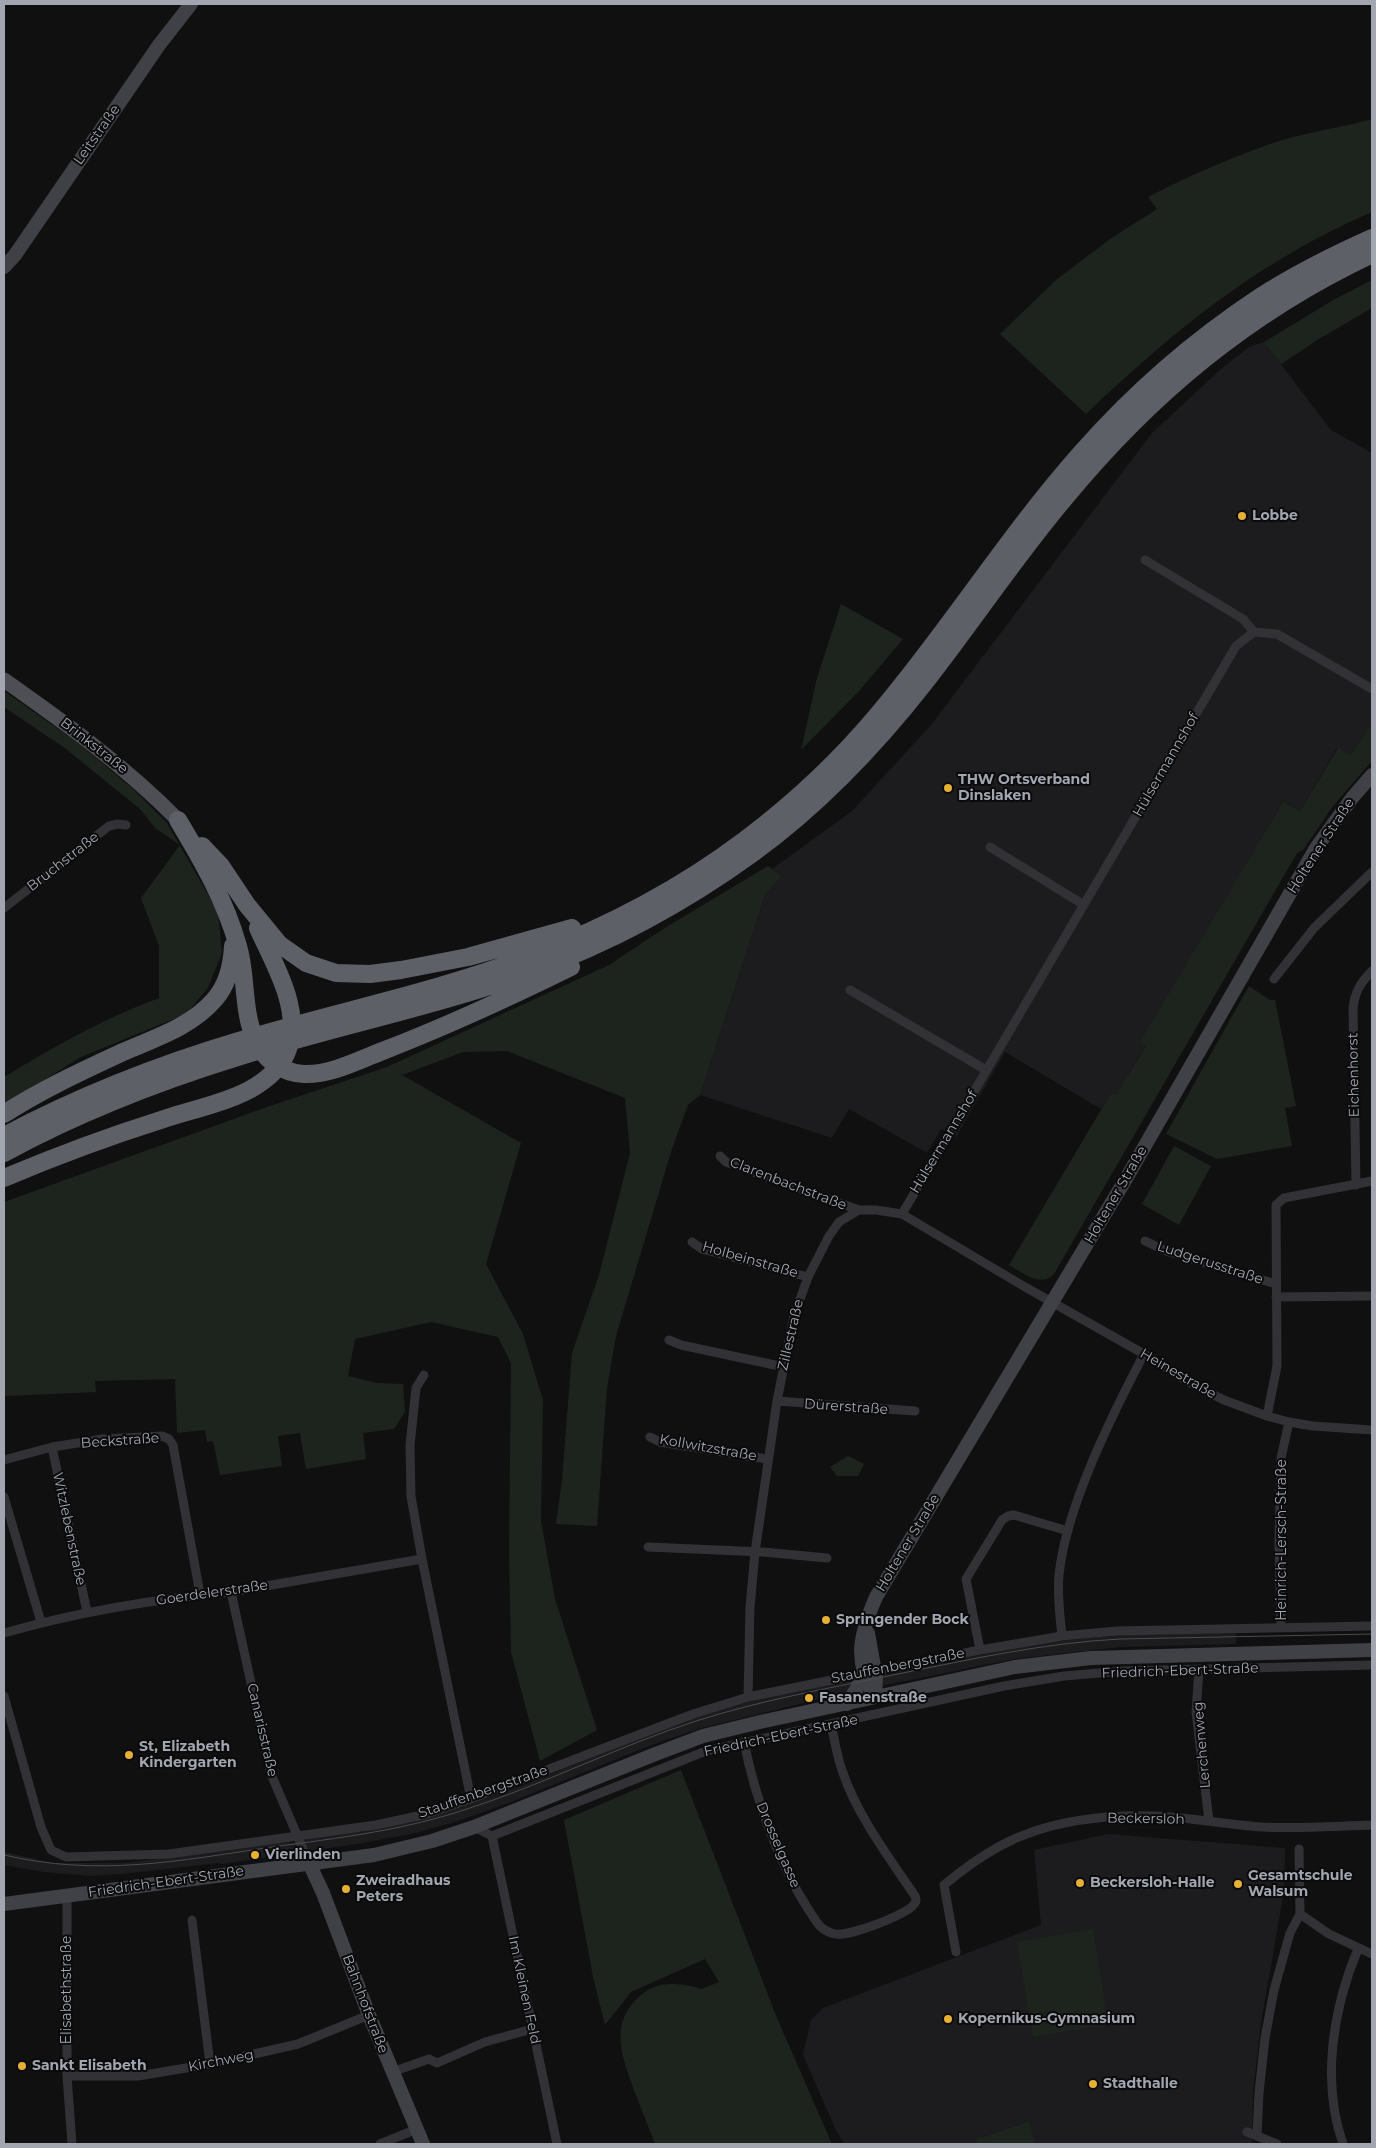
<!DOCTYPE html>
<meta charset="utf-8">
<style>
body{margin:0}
#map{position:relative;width:1376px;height:2148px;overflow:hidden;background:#101011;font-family:Montserrat,sans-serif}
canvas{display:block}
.frame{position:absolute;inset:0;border:5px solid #a2a6b1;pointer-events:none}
</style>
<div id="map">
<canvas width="1376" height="2148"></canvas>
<div class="frame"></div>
</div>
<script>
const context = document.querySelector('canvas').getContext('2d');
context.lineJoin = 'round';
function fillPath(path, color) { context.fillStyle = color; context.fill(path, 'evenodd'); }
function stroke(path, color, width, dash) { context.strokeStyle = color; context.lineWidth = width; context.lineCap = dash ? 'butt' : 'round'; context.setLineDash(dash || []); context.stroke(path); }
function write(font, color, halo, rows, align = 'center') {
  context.font = font + ' Montserrat,sans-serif'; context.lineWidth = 4; context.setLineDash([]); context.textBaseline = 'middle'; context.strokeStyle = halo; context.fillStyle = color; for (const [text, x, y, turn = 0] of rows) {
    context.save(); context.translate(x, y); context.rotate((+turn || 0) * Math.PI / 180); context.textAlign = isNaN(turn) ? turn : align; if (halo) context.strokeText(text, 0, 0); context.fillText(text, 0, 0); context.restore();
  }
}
const built = new Path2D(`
 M1264 342 1331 430 1372 453V722L1351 755 1337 748 1300 811 1283 802 1141 1043 1146 1045 1116 1096 1111 1093 1101 1109 1005 1052 956 1137 941 1129 927 1153 849 1109 832 1138 700 1095 765 895 782 876 772 869 852 811 931 725 1152 433 1221 369 1249 347Z
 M1236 1633V1644L1121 1647 1014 1659 836 1695 755 1715 698 1729 644 1748 511 1802 458 1821 416 1833 363 1843 222 1864 218 1863 123 1874 90 1876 44 1872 4 1865V1852L53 1863H123L216 1852 225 1848 289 1840 290 1843 331 1833 362 1832 414 1821 454 1810 508 1791 695 1717 775 1694 834 1684 1041 1643 1121 1635Z
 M1108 1834 1285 1848 1284 1891 1261 2023 1253 2093 1252 2144H1036L1029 2121 977 2139V2144H844L835 2128 803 2055 811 2020 823 2008 1041 1925 1034 1850Z`);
const green = new Path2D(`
 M1372 119V212C1260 260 1173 331 1086 414L1000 334 1056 280 1110 239 1157 209 1148 197C1193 174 1238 154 1286 139 1314 131 1344 127 1372 119Z
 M1372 280V308L1319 339 1281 364 1264 342 1335 299Z
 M841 604 903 639 860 690 801 750 817 678Z
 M4 691 78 743 133 789 167 823 218 912 222 953 208 988 186 1014 81 1057 4 1105V1077C54 1047 104 1018 159 998V946L141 898 180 845 155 828 140 809 66 749 4 707Z
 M1372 722V761L1333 806 1303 850 1297 853 1054 1274C1040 1288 1023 1273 1009 1265L1111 1093 1116 1095 1146 1046 1140 1042 1283 802 1300 811 1338 748 1351 755Z
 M768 866 782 876 765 895 700 1095 688 1105 671 1152 616 1336 607 1388 597 1526 556 1524 562 1480 572 1353 599 1275 630 1153 625 1098 507 1051 463 1052 402 1075 521 1143 486 1264 523 1334 543 1400 541 1521 555 1599 597 1730 540 1761 511 1652 509 1551 511 1363 498 1337 431 1322 355 1339 348 1376 377 1383 403 1384 405 1412 394 1429 363 1433 366 1459 306 1469 300 1433 278 1436 282 1466 220 1475 213 1441 207 1442 205 1430 177 1433 175 1379 95 1381 96 1392 4 1396V1202L267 1107 387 1067 609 965 663 929Z
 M1249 986 1270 1000H1275L1296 1106 1285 1108 1292 1146 1217 1159 1166 1134Z
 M1174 1146 1211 1166 1179 1225 1142 1204Z
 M848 1456 864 1464 858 1476H837L830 1467Z
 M681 1770 777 2018 832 2144H655C648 2126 641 2108 634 2090 622 2056 608 2023 641 1995 658 1980 682 1983 702 1989L719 1982 705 1959 631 1992 605 2025 593 1977 564 1820Z
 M1093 1929 1108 2024 1033 2037 1017 1942Z
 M1029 2121 1036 2144H977V2139Z`);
const street = new Path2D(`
 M1145 560 1243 619 1254 632
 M990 847 1084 905
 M4 908 109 826 118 824 126 825
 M1274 979 1314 928 1372 872
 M850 990 986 1070
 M720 1156 726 1162 859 1210
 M1356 1185 1353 1008C1355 992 1360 983 1372 971
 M902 1214 1236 646 1254 632 1277 634 1372 689
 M1145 1241 1166 1251 1276 1284
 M692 1242 702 1249 808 1277
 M1276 1297 1372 1296
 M669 1340 681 1345 784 1367
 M777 1401 915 1411
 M1267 1416 1277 1366 1276 1205 1284 1198 1372 1181
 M650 1437 660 1442 767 1459
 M52 1447 87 1612
 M4 1460 52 1447 103 1439 162 1436 169 1439 173 1445 200 1594
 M4 1497 41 1622
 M648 1547 763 1552 827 1558
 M422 1559 411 1496 410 1445 416 1388 424 1375
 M231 1592 271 1774 309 1863
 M1281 1628 1279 1541 1281 1458 1289 1422
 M4 1633C78 1612 154 1599 231 1592L422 1559 471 1799
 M1062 1636C1060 1616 1057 1596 1059 1575 1066 1507 1112 1415 1144 1354
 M980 1650 966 1579 1002 1520 1008 1516 1014 1515 1068 1531
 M1199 1669 1196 1712 1209 1821
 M4 1696 41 1827 51 1850 66 1857 169 1854 376 1825 427 1814 471 1799 693 1714 748 1697 980 1650 1062 1636 1117 1631 1372 1626
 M748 1697 750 1607 755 1552 777 1401 794 1316 808 1277 829 1236 839 1222 859 1210H876L902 1214 1025 1287 1144 1354 1190 1383 1224 1400 1267 1416 1289 1422 1313 1426 1372 1430
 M744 1742C755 1797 778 1862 808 1909 812 1914 816 1923 821 1927 824 1930 831 1933 835 1934 848 1937 910 1914 915 1903 917 1900 916 1899 915 1896 890 1859 857 1815 843 1773 837 1758 835 1741 831 1725
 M474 1827 492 1836 706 1751 1004 1686 1064 1676 1123 1671 1372 1665
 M492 1836 557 2144
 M67 1895V2076L72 2144
 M1300 1914 1329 1934 1372 1954
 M192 1920 210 2064
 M956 1952 944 1885C962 1870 980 1857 1000 1846 1046 1821 1104 1814 1156 1816 1191 1818 1226 1824 1262 1827 1298 1829 1336 1826 1372 1825
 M392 2072 429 2059 437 2063 485 2042 532 2029
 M67 2076H138L210 2064 298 2044 369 2015
 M1247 2132 1277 2144
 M1257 2135 1259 2093 1265 2038 1274 1990 1290 1933 1300 1914 1299 1849
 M380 2144 417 2129
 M1343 2144C1321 2082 1333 2008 1358 1949`);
const secondary = new Path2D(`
 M4 267 15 255 159 45 191 4
 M868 1633 876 1678 875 1697
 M875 1697C853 1661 860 1634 876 1597L1127 1177 1316 848 1352 798 1372 775
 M847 1704 857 1688 863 1673
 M309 1863 323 1893 369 2015 423 2144
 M4 1904 374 1855 432 1841 474 1827 653 1755 703 1736 760 1722 1015 1667 1091 1658 1372 1650`);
const primary = new Path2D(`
 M4 680C65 723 125 766 178 820`);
const highway = new Path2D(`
 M178 820C202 860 225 900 238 946 247 976 242 1010 255 1039 263 1059 282 1073 304 1074 330 1075 357 1061 380 1052 445 1027 508 998 571 967
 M202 846 221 866 247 905 279 944 306 963 336 973 370 974 401 970 468 957 572 928
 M4 1114C41 1090 82 1071 123 1052 155 1038 191 1027 215 999 228 984 232 965 233 946
 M4 1136C78 1097 158 1065 239 1041 336 1012 436 992 531 956 607 927 680 889 745 840 794 803 841 759 880 712 951 628 1009 534 1082 452 1134 393 1195 340 1260 297 1296 274 1334 255 1372 238
 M4 1153C78 1113 157 1082 238 1057 335 1026 435 1007 530 972 610 943 684 903 753 853 819 805 876 745 926 681 973 621 1015 557 1064 499 1150 394 1249 312 1372 254
 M4 1178C56 1156 110 1136 164 1119 191 1110 233 1101 256 1086 272 1076 286 1061 290 1042 299 1004 273 962 258 928`);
const tram = new Path2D(`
 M4 1855C98 1877 178 1861 272 1847 339 1838 406 1830 470 1808 547 1783 619 1746 696 1721 762 1700 830 1688 898 1674 972 1659 1044 1643 1120 1639L1372 1634`);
const markers = [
 [1242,516,5,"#e5b035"],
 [948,788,5,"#e5b035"],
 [826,1620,5,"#e5b035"],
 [809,1698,5,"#e5b035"],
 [129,1755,5,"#e5b035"],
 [255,1855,5,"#e5b035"],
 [1080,1883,5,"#e5b035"],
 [1238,1884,5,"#e5b035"],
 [346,1889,5,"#e5b035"],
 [948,2019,5,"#e5b035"],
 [22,2066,5,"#e5b035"],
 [1093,2084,5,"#e5b035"]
];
const streetNames = [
 ["Leitstraße",97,135,-55],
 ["Brinkstraße",94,746,38],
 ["Hülsermannshof",1166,765,-60],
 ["Holtener Straße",1321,846,-57],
 ["Bruchstraße",63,862,-38],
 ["Eichenhorst",1354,1075,-91],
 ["Hülsermannshof",944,1142,-59],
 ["Clarenbachstraße",788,1184,21],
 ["Holtener Straße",1116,1195,-60],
 ["Holbeinstraße",750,1260,16],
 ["Ludgerusstraße",1210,1263,18],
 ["Zillestraße",791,1335,-77],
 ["Heinestraße",1178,1374,30],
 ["Dürerstraße",846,1407,4],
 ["Beckstraße",120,1441,-4],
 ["Kollwitzstraße",708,1448,10],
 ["Witzlebenstraße",69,1529,78],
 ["Heinrich-Lersch-Straße",1282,1540,-90],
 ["Holtener Straße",908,1543,-59],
 ["Goerdelerstraße",212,1593,-8],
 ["Stauffenbergstraße",898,1666,-11],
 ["Friedrich-Ebert-Straße",1180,1671,-2],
 ["Canarisstraße",262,1730,77],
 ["Friedrich-Ebert-Straße",781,1736,-12],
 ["Lerchenweg",1202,1745,-95],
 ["Stauffenbergstraße",483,1792,-19],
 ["Beckersloh",1146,1819,1],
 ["Drosselgasse",778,1845,67],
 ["Friedrich-Ebert-Straße",166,1882,-8],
 ["Elisabethstraße",67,1990,-90],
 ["Im Kleinen Feld",524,1990,78],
 ["Bahnhofstraße",365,2004,69],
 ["Kirchweg",221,2061,-11]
];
const poiNames = [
 ["Lobbe",1252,516],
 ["THW Ortsverband",958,780],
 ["Dinslaken",958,796],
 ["Springender Bock",836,1620],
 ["Fasanenstraße",819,1698],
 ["St, Elizabeth",139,1747],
 ["Kindergarten",139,1763],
 ["Vierlinden",265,1855],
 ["Gesamtschule",1248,1876],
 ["Walsum",1248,1892],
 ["Zweiradhaus",356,1881],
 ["Peters",356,1897],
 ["Beckersloh-Halle",1090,1883],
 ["Kopernikus-Gymnasium",958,2019],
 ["Sankt Elisabeth",32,2066],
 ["Stadthalle",1103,2084]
];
fillPath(built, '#1c1c1e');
fillPath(green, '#1d241e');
stroke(street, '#323236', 9);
stroke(secondary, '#404146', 14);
stroke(primary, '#4e4f55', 15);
stroke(highway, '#5e6067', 18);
stroke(tram, '#4b4c51', 1);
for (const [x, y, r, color] of markers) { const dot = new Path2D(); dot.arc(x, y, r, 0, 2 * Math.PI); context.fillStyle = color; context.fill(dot); stroke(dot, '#0b0b0c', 2); }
write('14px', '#a2a6b1', '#0b0b0c', streetNames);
write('bold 14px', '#a2a6b1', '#0b0b0c', poiNames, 'left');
</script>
